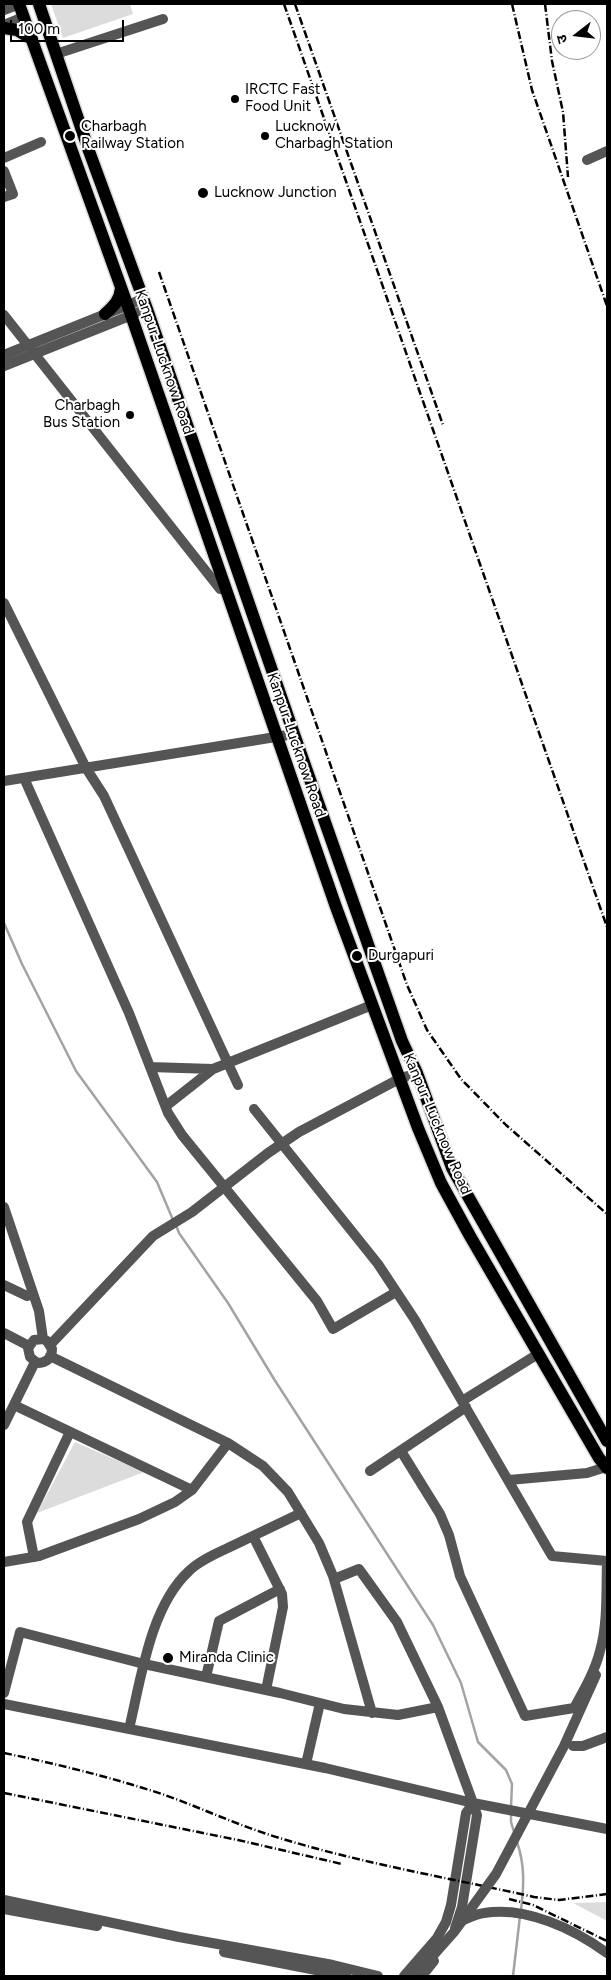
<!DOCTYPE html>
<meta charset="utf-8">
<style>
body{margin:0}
#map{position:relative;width:611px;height:1980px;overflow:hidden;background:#fff;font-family:Figtree,"Noto Sans Devanagari",sans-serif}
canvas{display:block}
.frame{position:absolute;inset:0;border:5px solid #000;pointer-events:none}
.north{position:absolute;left:551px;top:10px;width:50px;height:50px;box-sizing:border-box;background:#fff;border:1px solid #999;border-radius:50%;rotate:254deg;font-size:14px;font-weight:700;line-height:20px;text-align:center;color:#000}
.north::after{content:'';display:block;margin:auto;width:18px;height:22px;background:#000;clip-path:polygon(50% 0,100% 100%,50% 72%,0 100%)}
.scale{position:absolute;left:10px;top:20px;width:114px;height:22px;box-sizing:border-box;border:2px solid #000;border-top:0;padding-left:6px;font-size:15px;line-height:18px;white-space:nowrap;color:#000;-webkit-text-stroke:4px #fff;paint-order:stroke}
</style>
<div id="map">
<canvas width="611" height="1980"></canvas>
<div class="frame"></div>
<div class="north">उ</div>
<div class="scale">100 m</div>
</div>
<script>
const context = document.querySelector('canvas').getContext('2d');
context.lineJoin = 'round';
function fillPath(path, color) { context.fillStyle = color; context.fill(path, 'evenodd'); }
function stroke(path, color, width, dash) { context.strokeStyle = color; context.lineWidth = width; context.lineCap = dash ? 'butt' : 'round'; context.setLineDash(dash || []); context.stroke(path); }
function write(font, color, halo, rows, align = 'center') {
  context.font = font + ' Figtree,sans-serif'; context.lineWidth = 4; context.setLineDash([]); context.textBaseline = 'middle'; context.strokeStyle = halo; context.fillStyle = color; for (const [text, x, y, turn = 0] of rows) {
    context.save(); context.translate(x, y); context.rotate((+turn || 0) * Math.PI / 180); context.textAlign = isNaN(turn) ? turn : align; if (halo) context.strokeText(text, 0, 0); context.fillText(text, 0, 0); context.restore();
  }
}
const green = new Path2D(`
 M51 4H130L133 14 63 38Z
 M75 1442 144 1472 37 1513Z
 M607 1902V1921L573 1903Z`);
const stream = new Path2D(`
 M4 923 22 964 76 1071 157 1182 173 1220
 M176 1225 179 1233 228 1303 274 1379 433 1625 461 1683 478 1742 506 1770 512 1784 511 1807
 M511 1813V1822L514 1832
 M517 1842C525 1865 524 1886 521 1910
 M513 1976 520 1916`);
const minor = new Path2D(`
 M4 10 19 4
 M4 25 24 17
 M56 54 163 19
 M4 158 41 142
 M587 160 607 151
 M4 171 13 194 4 197
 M4 315 220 589H224
 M4 355 143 299
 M4 366 147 309
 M4 603 86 768 104 796 238 1085
 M24 778 129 1013 168 1113 182 1135 317 1301 333 1329 396 1292
 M4 781 294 734
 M150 1067 213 1069
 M166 1106 213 1069 372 1005
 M254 1109 378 1264 415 1320 552 1556 607 1561
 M4 1207 39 1311 43 1339 47 1341 52 1349C52 1358 47 1363 37 1363L30 1357 28 1348 34 1340 43 1339
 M4 1285 27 1296 33 1294
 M4 1333 29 1346
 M50 1345 153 1236 192 1212 268 1153 299 1132 399 1079 417 1073
 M50 1356 228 1443 263 1466 288 1492 319 1543 333 1576 372 1713
 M462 1401 538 1354
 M14 1405 192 1490
 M4 1425 35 1362
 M401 1451 440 1514 449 1535 460 1576 525 1716 574 1708C584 1690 595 1671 600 1651 608 1623 606 1591 607 1562
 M370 1471 466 1407
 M509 1480 587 1473 606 1467
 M253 1536 282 1594 283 1607 266 1690
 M34 1557 27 1522 70 1432
 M4 1562 39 1556 139 1519 175 1502 192 1490 228 1443
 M334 1579 359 1569 397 1622 438 1707 473 1803 477 1815 462 1907 455 1928
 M206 1677 219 1621 280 1589
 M4 1693 20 1632 144 1664 280 1693 344 1709 398 1715 438 1707
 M4 1704 325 1768 473 1803 607 1829
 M129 1729C141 1679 150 1607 189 1571 200 1560 218 1553 232 1546 255 1535 278 1524 301 1513
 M573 1746H583L607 1737
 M306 1764 320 1703
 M4 1900 179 1937 333 1965 378 1976
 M4 1909 97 1926
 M458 1922C467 1919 475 1914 484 1913 526 1906 574 1929 607 1953
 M224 1952 346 1976
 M404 1976 437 1938 446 1922 451 1905 466 1813 473 1803
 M422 1976 434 1961`);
const major = new Path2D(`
 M19 4 131 315 336 907 418 1128 441 1183 470 1236 599 1458 607 1468
 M39 4 89 151 147 309 294 734 402 1041 417 1073 452 1168 607 1441
 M4 28 17 30 32 39
 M105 314C114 306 120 300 121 288`);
const rail = new Path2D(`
 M22 4 40 52 68 137 157 380 290 772 417 1123 434 1161 574 1420 589 1442 607 1460
 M284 4 607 927
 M295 4 443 425
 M512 4 532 90 607 306
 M545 4 552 61 563 112 568 177
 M159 272 407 985 427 1030 461 1079 506 1125 607 1214
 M4 1753C57 1764 110 1777 162 1794 202 1808 241 1827 283 1839 365 1864 450 1878 534 1897L559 1900 607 1894
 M4 1793 238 1840 342 1864
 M509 1899 533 1905 607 1941`);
const minorBridge = new Path2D(`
 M415 1976 454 1932 496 1874 564 1746 596 1675`);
const markers = [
 [235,99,5,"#000"],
 [70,136,6,"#000"],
 [265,136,5,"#000"],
 [203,193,6,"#000"],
 [130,415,5,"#000"],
 [357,956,6,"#000"],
 [168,1658,6,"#000"]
];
const poiNames = [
 ["IRCTC Fast",245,90],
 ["Food Unit",245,107],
 ["Charbagh",81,127],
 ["Railway Station",81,144],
 ["Lucknow",275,127],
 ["Charbagh Station",275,144],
 ["Lucknow Junction",214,193],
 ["Charbagh",120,406,"right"],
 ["Bus Station",120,423,"right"],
 ["Durgapuri",368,956],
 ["Miranda Clinic",179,1658]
];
const streetNames = [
 ["Kanpur-Lucknow Road",164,362,71],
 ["Kanpur-Lucknow Road",296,745,71],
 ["Kanpur-Lucknow Road",437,1124,67]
];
fillPath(green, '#dcdcdc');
stroke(stream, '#a3a3a3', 2.5);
stroke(major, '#dbdbdb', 15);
stroke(minor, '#555', 10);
stroke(major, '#000', 12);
stroke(rail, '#000', 2.5, [8, 2.5, 1, 2.5]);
stroke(minorBridge, '#555', 10);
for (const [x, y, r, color] of markers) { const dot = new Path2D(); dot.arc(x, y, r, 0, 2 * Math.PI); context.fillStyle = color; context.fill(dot); stroke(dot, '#fff', 2); }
write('15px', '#000', '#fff', poiNames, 'left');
write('15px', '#000', '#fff', streetNames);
</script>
